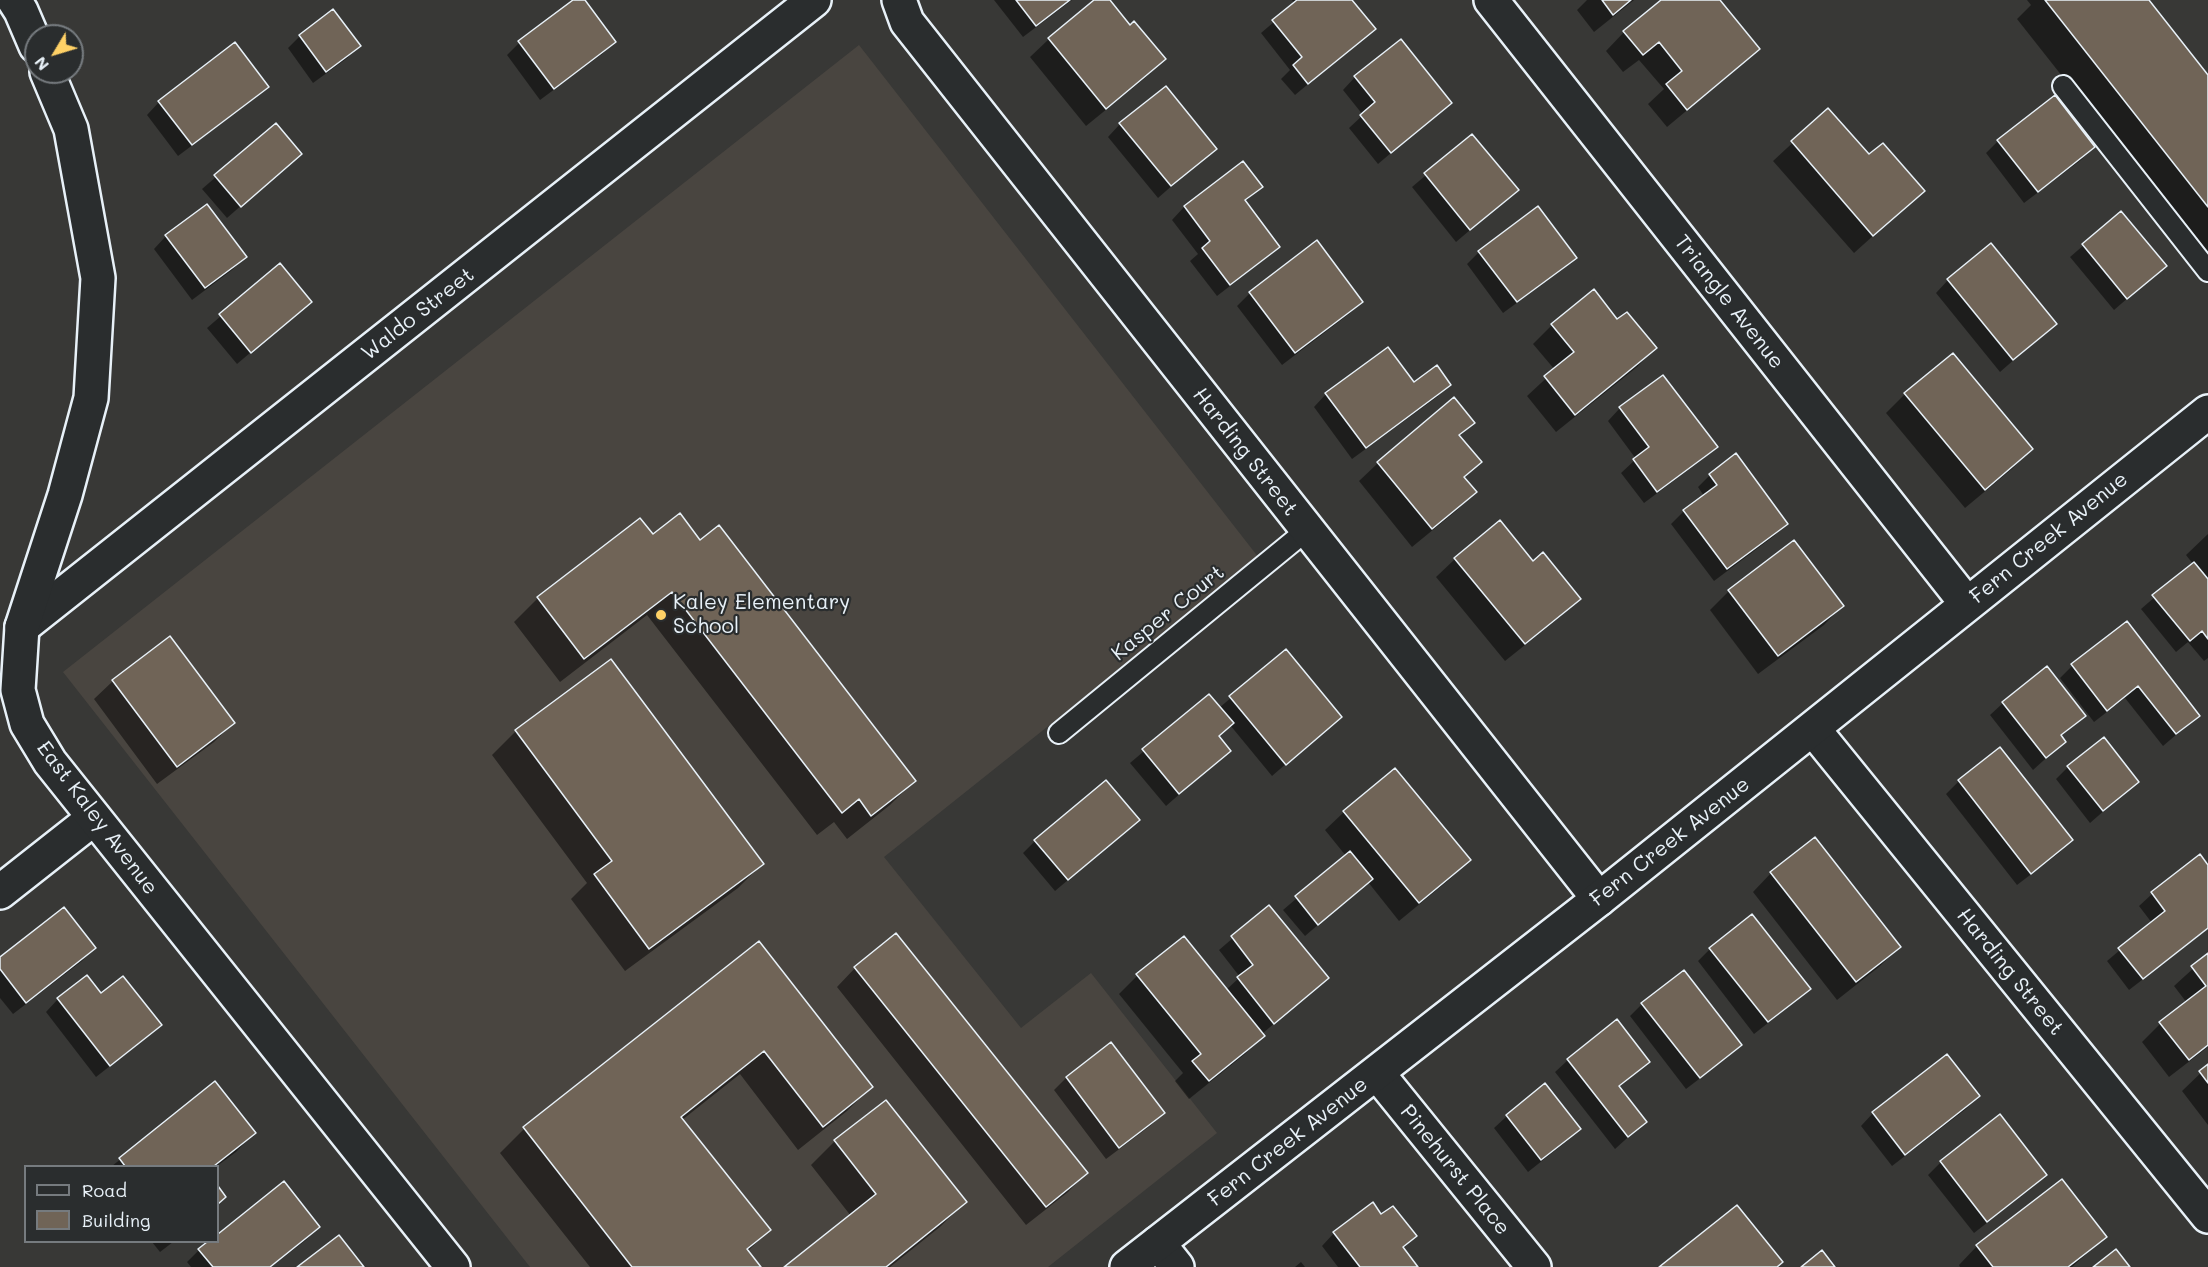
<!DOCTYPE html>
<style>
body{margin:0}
#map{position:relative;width:2208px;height:1267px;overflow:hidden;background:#383836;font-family:Mali,sans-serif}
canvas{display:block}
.legend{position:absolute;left:24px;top:1165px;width:195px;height:78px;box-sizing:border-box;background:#2a2d2e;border:2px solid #767b7f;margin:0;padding:8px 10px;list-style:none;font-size:18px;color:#e8f1f8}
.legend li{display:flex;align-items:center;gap:12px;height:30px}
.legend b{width:30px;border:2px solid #767b7f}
.north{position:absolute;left:24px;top:24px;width:60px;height:60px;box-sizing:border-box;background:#2a2d2e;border:2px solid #767b7f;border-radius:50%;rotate:232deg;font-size:16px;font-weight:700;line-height:24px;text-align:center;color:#e8f1f8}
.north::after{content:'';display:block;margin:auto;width:21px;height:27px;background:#ffd166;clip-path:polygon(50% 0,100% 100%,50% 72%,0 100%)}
</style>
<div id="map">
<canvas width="2208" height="1267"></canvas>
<ul class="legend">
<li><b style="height:8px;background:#2a2d2e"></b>Road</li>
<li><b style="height:16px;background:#706457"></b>Building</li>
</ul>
<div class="north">N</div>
</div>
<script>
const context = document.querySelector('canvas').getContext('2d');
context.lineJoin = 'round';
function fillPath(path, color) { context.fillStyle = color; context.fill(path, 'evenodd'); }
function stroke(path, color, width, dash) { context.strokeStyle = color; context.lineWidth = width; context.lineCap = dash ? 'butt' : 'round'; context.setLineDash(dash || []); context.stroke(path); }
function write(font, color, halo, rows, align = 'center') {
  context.font = font + ' Mali,sans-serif'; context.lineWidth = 4.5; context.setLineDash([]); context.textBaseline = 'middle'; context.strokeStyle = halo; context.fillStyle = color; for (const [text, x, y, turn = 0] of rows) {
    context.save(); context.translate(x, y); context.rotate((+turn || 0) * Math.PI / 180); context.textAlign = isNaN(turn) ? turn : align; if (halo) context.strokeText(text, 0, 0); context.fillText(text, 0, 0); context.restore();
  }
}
const built = new Path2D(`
 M859 45 1259 558 884 857 1021 1028 1091 973 1217 1133 1048 1267H530L63 672Z`);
const shadow = new Path2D(`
 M575 0H583L614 42 602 54 540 100 507 55 519 43Z
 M994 0H1072L1023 37Z
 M1096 0H1108L1129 27 1164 59 1145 78 1086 126 1030 57 1049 39Z
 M1292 0H1350L1374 29 1295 95 1281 79 1290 70 1261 33 1295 4Z
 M1587 0H1634L1594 32 1577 10Z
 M1663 0H1718L1758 49 1739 67 1667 127 1648 104 1664 89 1639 60 1623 72 1606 51 1624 32Z
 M2027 0H2147L2208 77V261L2017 19 2031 5Z
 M300 36 359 46 346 59 313 83 288 48Z
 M1355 77 1450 103 1378 164 1349 128 1363 115 1343 90Z
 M267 86 254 99 178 156 147 115 159 102Z
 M1828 110 1868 156 1923 191 1854 253 1773 161Z
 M1120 124 1215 148 1158 198 1108 137Z
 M276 125 300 154 227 218 202 189Z
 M1472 136 1517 190 1456 242 1412 187Z
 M1998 141 2093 147 2081 160 2024 203 1986 153Z
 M1243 163 1261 186 1245 202 1278 246 1265 259 1217 296 1190 261 1198 254 1172 220 1184 207Z
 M2121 213 2165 266 2114 310 2070 257Z
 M166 236 245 257 232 270 192 300 154 249Z
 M1317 242 1362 302 1349 314 1282 365 1237 306 1250 293Z
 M1479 252 1575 257 1562 270 1503 313 1467 264Z
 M280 265 310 302 237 364 207 328Z
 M1948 280 2055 324 2000 372 1936 293Z
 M1617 321 1655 348 1637 367 1556 432 1527 396 1555 370 1533 344 1552 325Z
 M1953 355 2031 449 2013 468 1965 508 1886 413 1905 394Z
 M1449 384 1437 397 1352 459 1314 407 1326 394Z
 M1454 399 1473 422 1459 437 1480 462 1463 479 1475 492 1456 511 1412 547 1359 481 1378 463Z
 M1620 408 1716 447 1703 459 1644 503 1621 473 1636 459 1608 421Z
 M1710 475 1787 523 1774 536 1714 581 1671 524 1684 511 1704 496 1698 487Z
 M640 520 652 536 700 543 914 781 890 805 847 839 834 822 817 835 647 615 560 682 514 622 538 598Z
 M2208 534V658L2204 661 2188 642 2176 652 2141 609 2193 564 2186 555Z
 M1794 542 1842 606 1824 625 1758 674 1710 610 1729 591Z
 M1455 559 1533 563 1579 599 1560 617 1505 661 1436 577Z
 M2126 623 2198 716 2163 746 2125 698 2094 722 2060 678 2072 666Z
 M1286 651 1340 717 1272 776 1230 725 1218 737 1229 751 1166 806 1130 763 1209 696 1219 708Z
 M611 661 762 864 738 888 625 971 571 899 587 883 492 755 516 731Z
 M113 681 233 723 214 742 157 784 94 699Z
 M2003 703 2084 716 2060 737 2064 742 2033 770 1990 715Z
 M2000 749 2071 840 2059 853 2017 885 1946 794 1959 781Z
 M2068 767 2137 782 2090 823 2056 779Z
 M1344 812 1469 860 1450 879 1399 921 1368 882 1305 936 1283 910 1346 856 1325 830Z
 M1125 832 1055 891 1023 853 1035 841Z
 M2200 856 2208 867V929L2129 990 2107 961 2152 923 2139 906 2152 894Z
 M1771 873 1899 947 1880 966 1837 1000 1753 892Z
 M1269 907 1327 978 1262 1034 1263 1035 1245 1054 1189 1099 1175 1081 1183 1073 1119 994 1137 976 1184 938 1226 990 1240 977 1219 950Z
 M896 935 1086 1173 1068 1192 1026 1225 837 987 855 968Z
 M759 943 871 1087 847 1111 798 1150 740 1074 682 1120 769 1230 747 1252 759 1267H590L500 1153 524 1129Z
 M94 948 82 961 13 1014 0 998V959Z
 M1710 949 1809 989 1796 1001 1754 1034 1698 961Z
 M2208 955V1047L2169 1077 2142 1042 2160 1024 2187 1003 2174 986Z
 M58 999 160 1025 147 1037 96 1077 46 1012Z
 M1642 1004 1740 1044 1728 1057 1686 1089 1630 1016Z
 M1617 1021 1648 1062 1618 1088 1645 1122 1615 1149 1555 1072 1568 1060Z
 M1111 1044 1163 1113 1150 1126 1106 1159 1054 1090 1066 1078Z
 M2208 1066V1125L2182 1091Z
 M215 1084 254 1133 236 1152 217 1166H112Z
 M1978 1096 1966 1109 1892 1166 1861 1126 1873 1113Z
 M1507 1116 1579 1129 1567 1141 1528 1172 1494 1128Z
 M2000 1116 2045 1175 2033 1187 1974 1233 1928 1175 1941 1162Z
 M835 1141 965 1202 941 1226 890 1267H786L851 1216 811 1165Z
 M284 1184 318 1227 306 1240 271 1267H191L187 1262 199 1250 210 1242H218V1235Z
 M1380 1216 1415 1236 1403 1249 1417 1267H1338L1322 1246 1334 1233Z
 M2105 1237 2072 1267H1960L1959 1265 1977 1246Z
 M152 1242H173L160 1252Z
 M1301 1262 1305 1267H1295Z`);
const building = new Path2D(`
 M573 0H585L616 42 554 89 518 41Z
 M1016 0H1070L1036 26Z
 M1094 0H1110L1130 25 1134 21 1166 59 1106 109 1048 38Z
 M1297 0H1352L1376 29 1308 84 1293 65 1302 57 1272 20Z
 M1602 0H1631L1613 15Z
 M1661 0H1720L1760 49 1687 110 1666 84 1682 71 1659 42 1643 55 1623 31Z
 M2045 0H2149L2208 75V207Z
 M333 9 361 46 326 72 299 35Z
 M1401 39 1452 103 1391 153 1360 115 1375 102 1354 76Z
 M235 42 269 87 192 145 158 101Z
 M1166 86 1217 149 1171 186 1119 123Z
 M2055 95 2095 147 2038 192 1997 140Z
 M1828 108 1869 154 1883 143 1925 191 1873 236 1791 141Z
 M276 123 302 154 241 207 214 175Z
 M1472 134 1519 190 1470 230 1424 173Z
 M1243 161 1263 187 1245 200 1280 247 1230 285 1202 248 1210 241 1184 206Z
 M207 204 247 257 205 288 165 235Z
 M1538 206 1577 258 1517 302 1478 251Z
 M2121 211 2167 266 2127 299 2082 244Z
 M1317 240 1363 302 1295 353 1249 292Z
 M1991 243 2057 324 2013 360 1947 279Z
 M280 263 312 302 251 353 219 314Z
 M1594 289 1617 319 1627 312 1657 348 1575 415 1544 376 1574 352 1551 324Z
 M1388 347 1414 382 1437 365 1451 385 1366 448 1325 393Z
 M1953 353 2033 449 1985 490 1904 393Z
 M1663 375 1718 447 1657 492 1633 459 1649 447 1619 407Z
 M1454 397 1475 423 1459 435 1482 462 1464 477 1477 492 1432 529 1377 462Z
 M1736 453 1788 524 1727 569 1683 510 1717 485 1709 474Z
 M680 513 700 540 719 525 916 781 871 816 859 799 842 813 672 592 584 659 537 597 640 518 653 534Z
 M1500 520 1533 561 1543 552 1581 599 1525 644 1454 558Z
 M1794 540 1844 606 1778 656 1728 590Z
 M2194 562 2208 579V639L2202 631 2190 641 2152 595Z
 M2127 621 2200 716 2176 734 2138 686 2107 711 2071 664Z
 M170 636 235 723 177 767 112 680Z
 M1286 649 1342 717 1286 765 1229 696Z
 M611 659 764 864 649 949 594 874 612 861 515 730Z
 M2047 666 2086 716 2061 735 2066 742 2046 758 2002 702Z
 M1209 694 1234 723 1219 736 1231 751 1179 794 1142 749Z
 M2104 737 2139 782 2103 811 2067 766Z
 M2000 747 2073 840 2031 874 1958 780Z
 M1395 768 1471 860 1419 903 1343 811Z
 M1106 780 1140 820 1068 880 1034 840Z
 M1815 837 1901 947 1856 982 1770 872Z
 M1350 851 1373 879 1318 925 1295 896Z
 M2200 854 2208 865V928L2143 979 2118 948 2165 911 2151 892Z
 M1269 905 1329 978 1274 1024 1237 977 1253 965 1231 936Z
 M64 907 96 948 26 1003 0 969V957Z
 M1752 914 1811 989 1768 1022 1709 948Z
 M896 933 1088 1173 1046 1207 854 967Z
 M1184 936 1265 1036 1209 1081 1192 1061 1201 1054 1136 974Z
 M759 941 873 1087 823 1127 764 1051 681 1117 771 1230 747 1249 761 1267H632L523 1127Z
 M2208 953V1045L2189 1060 2159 1022 2206 986 2191 966Z
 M1684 970 1742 1045 1700 1078 1641 1003Z
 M87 975 101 993 123 976 162 1025 110 1066 57 998Z
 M1617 1019 1650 1062 1619 1086 1647 1122 1628 1137 1567 1059Z
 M1111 1042 1165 1113 1119 1148 1066 1077Z
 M1947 1054 1980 1096 1905 1155 1872 1112Z
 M2208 1064V1083L2199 1071Z
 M215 1081 256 1133 214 1166H125L119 1158Z
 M1545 1083 1581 1129 1541 1160 1506 1115Z
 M886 1100 967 1202 886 1267H784L876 1194 834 1140Z
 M2000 1114 2047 1175 1987 1222 1940 1161Z
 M2062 1179 2107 1237 2068 1267H1993L1976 1245Z
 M284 1181 320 1227 270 1267H213L198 1249 207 1242H218V1234Z
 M218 1186 226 1197 218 1204Z
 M1373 1202 1381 1214 1393 1206 1417 1236 1403 1247 1418 1267H1360L1333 1232Z
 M1737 1205 1783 1262 1777 1267H1659Z
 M339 1235 364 1267H297Z
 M2116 1249 2130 1267H2093Z
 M1822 1250 1835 1267H1801Z`);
const service = new Path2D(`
 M2063 86 2208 271
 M1059 733 1307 530`);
const minor = new Path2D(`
 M899 0 907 22 1599 899
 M22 627 814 0
 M1813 729 2208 1216
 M0 892 94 818
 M1377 1073 1534 1267
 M1158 1243 1177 1267`);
const tertiary = new Path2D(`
 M14 0 21 11 36 46
 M1491 0 1967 604
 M47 72 71 129 98 278 91 398 65 495 22 627 18 690 27 724 50 762 453 1267
 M1127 1267 1599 899 2208 412`);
const markers = [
 [661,615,6,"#ffd166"]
];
const streetNames = [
 ["Triangle Avenue",1729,302,52],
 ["Waldo Street",418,314,-38],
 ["Harding Street",1245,452,52],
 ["Fern Creek Avenue",2049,538,-39],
 ["Kasper Court",1168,613,-39],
 ["East Kaley Avenue",97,818,53],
 ["Fern Creek Avenue",1670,842,-38],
 ["Harding Street",2010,972,51],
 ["Fern Creek Avenue",1288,1142,-38],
 ["Pinehurst Place",1455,1170,51]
];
const poiNames = [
 ["Kaley Elementary",673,603],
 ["School",673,627]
];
fillPath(built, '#494540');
fillPath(shadow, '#0007');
fillPath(building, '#706457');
stroke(building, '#e8f1f8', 1.5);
stroke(service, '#e8f1f8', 24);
stroke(minor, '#e8f1f8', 38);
stroke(tertiary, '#e8f1f8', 38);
stroke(service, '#2a2d2e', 20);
stroke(minor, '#2a2d2e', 33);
stroke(tertiary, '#2a2d2e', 33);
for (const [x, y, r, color] of markers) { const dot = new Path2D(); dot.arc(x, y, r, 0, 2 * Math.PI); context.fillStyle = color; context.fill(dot); stroke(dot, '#2a2d2e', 2); }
write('21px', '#e8f1f8', '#2a2d2e', streetNames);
write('21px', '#e8f1f8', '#2a2d2e', poiNames, 'left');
</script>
